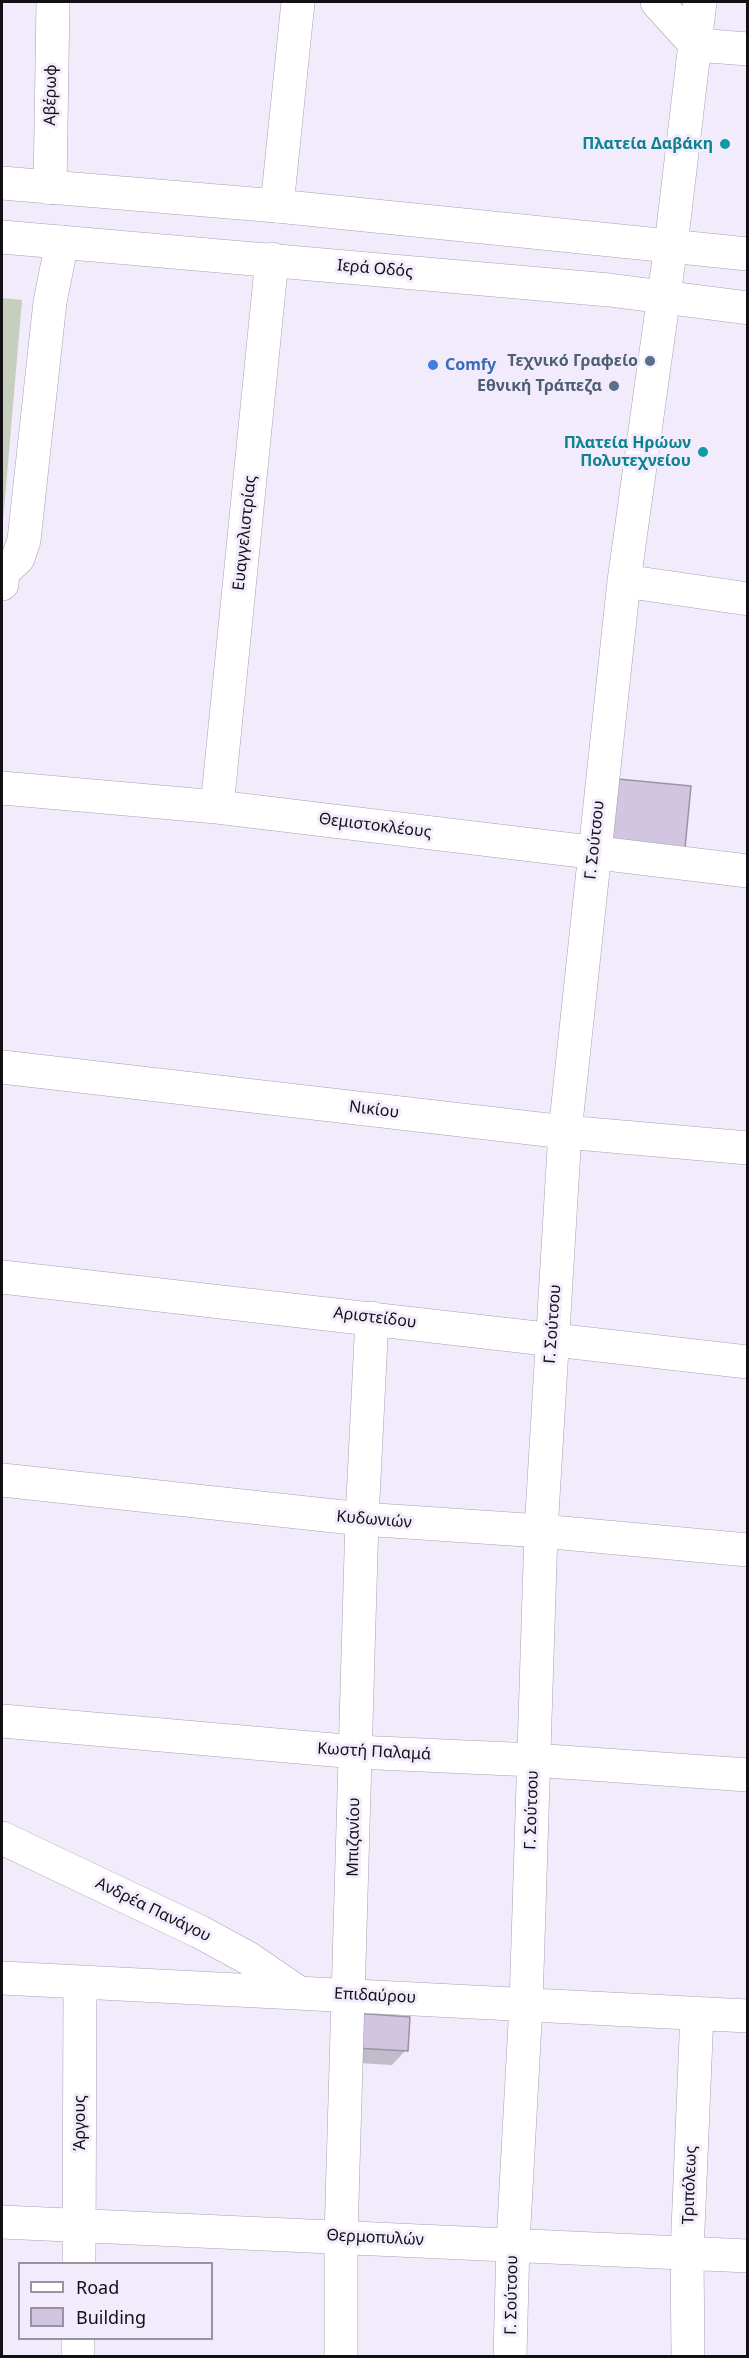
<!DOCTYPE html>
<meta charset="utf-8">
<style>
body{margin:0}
#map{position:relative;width:749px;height:2358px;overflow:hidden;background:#f2ebfc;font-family:"Noto Sans",sans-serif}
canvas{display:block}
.frame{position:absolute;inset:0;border:3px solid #120f15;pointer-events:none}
.legend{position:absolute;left:18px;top:2262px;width:195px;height:78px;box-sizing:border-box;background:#f2ebfc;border:2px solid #9893a0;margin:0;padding:8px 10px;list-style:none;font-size:18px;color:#120f15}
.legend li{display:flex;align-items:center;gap:12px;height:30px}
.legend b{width:30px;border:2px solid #9893a0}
</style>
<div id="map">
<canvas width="749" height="2358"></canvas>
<div class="frame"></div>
<ul class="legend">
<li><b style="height:8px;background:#fff"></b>Road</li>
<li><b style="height:16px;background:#d1c5e1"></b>Building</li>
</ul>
</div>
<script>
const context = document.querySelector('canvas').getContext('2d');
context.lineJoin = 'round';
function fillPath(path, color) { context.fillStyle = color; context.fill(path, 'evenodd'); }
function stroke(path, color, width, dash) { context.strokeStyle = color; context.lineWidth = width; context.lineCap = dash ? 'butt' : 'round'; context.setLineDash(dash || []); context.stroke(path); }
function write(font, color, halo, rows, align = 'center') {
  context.font = font + ' "Noto Sans",sans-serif'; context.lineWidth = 6; context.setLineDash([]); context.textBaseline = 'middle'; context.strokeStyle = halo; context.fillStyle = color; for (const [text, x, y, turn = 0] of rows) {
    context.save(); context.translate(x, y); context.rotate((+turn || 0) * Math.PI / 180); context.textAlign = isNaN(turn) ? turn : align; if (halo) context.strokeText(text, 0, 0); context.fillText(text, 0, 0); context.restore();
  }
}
const green = new Path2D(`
 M2 298 22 300 2 533Z`);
const shadow = new Path2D(`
 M342 2030 406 2050 392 2065 340 2062Z`);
const building = new Path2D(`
 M618 779 691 786 685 848 612 841Z
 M356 2013 410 2017 408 2051 354 2048Z`);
const minor = new Path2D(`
 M657 2 696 45
 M696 45 748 49
 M50 188 53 2
 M277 206 298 2
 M624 581 748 599
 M2 584 3 572 18 558 24 540 50 302 62 242
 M2 788 217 807 748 871
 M217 807 272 259
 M2 1067 565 1132 748 1148
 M2 1277 748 1362
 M2 1480 362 1519 541 1531 748 1550
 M2 1721 356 1752 533 1760 748 1775
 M2 1838 200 1932 248 1958 299 1993
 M2 1978 748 2016
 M2 2222 748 2256
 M79 2264 80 1982
 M78 2356V2338
 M341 2356V2236L362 1519 372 1318
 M510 2356 513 2244 526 2004 541 1531 565 1132 624 581 671 245 700 2
 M688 2356 687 2253 697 2013`);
const major = new Path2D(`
 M2 183 277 206 748 254
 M2 237 609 290 748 308`);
const markers = [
 [725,144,6,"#0f9aa8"],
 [650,361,6,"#5c6f8a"],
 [433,365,6,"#3f7fe0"],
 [614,386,6,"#5c6f8a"],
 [703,452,6,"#0f9aa8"]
];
const streetNames = [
 ["Αβέρωφ",51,95,-89],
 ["Ιερά Οδός",375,269,5],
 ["Ευαγγελιστρίας",245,533,-84],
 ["Θεμιστοκλέους",375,826,7],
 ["Γ. Σούτσου",595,840,-84],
 ["Νικίου",374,1110,7],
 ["Αριστείδου",375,1318,7],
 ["Γ. Σούτσου",553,1324,-86],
 ["Κυδωνιών",374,1520,5],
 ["Κωστή Παλαμά",374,1752,3],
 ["Γ. Σούτσου",532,1810,-88],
 ["Μπιζανίου",354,1837,-89],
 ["Ανδρέα Πανάγου",153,1910,26],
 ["Επιδαύρου",375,1996,3],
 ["Άργους",80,2123,-90],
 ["Τριπόλεως",690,2185,-88],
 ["Θερμοπυλών",375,2238,3],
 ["Γ. Σούτσου",512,2295,-89]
];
const cultureNames = [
 ["Πλατεία Δαβάκη",713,144],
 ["Πλατεία Ηρώων",691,443],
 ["Πολυτεχνείου",691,461]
];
const serviceNames = [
 ["Τεχνικό Γραφείο",638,361],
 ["Εθνική Τράπεζα",602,386]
];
const shopNames = [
 ["Comfy",445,365]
];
fillPath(green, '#c6cebd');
fillPath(shadow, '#0003');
fillPath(building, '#d1c5e1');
stroke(building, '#9a93a3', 1.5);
stroke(minor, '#a7a0b0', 34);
stroke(major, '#a7a0b0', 34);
stroke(minor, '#fff', 33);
stroke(major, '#fff', 33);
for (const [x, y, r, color] of markers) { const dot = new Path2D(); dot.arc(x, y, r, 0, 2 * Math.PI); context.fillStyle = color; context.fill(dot); stroke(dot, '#f2ebfc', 2); }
write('16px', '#120f15', '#f2ebfc', streetNames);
write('bold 16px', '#0d838f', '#f2ebfc', cultureNames, 'right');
write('bold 16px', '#4e5e75', '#f2ebfc', serviceNames, 'right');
write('bold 16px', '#366cbe', '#f2ebfc', shopNames, 'left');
</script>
